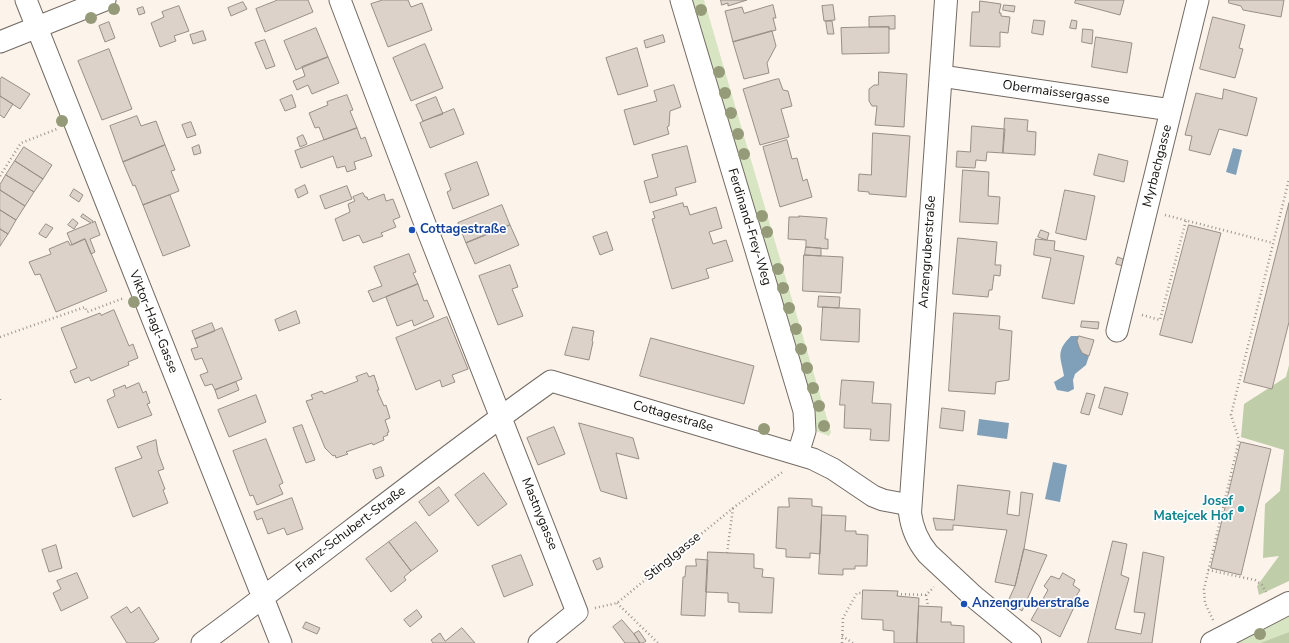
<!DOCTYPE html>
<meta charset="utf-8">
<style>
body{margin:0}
canvas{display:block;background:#fcf3eb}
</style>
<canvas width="1289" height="643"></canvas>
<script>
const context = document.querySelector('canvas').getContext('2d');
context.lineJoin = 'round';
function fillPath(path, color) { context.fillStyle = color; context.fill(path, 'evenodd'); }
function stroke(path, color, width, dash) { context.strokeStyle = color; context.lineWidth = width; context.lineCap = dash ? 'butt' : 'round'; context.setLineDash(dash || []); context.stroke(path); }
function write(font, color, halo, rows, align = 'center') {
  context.font = font + ' "Nunito Sans",sans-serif'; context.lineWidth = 3.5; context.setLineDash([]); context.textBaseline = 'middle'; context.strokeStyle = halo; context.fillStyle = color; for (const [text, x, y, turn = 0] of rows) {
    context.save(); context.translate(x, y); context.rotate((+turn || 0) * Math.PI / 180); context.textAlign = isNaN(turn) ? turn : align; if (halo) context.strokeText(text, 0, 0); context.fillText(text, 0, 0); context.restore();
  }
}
const green = new Path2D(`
 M691 0H704L831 432 829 436 816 431 815 416Z
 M1289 616V632L1260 643H1236Z`);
const forest = new Path2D(`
 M1289 365V581L1259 595 1257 586 1279 556 1263 558 1265 504 1280 491 1284 450 1241 437 1244 404 1286 377Z
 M1289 632V643H1260Z`);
const water = new Path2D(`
 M1233 148 1242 150 1236 175 1226 172Z
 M1071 336H1079C1076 346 1080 352 1089 356L1086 365 1075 374 1073 380 1074 389 1068 392 1057 390 1054 382 1064 376C1061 357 1055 352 1071 336Z
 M979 419 1009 423 1007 439 977 435Z
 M1053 462 1067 465 1060 502 1045 499Z`);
const building = new Path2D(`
 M278 0H308L313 12 265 32 256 9Z
 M383 0H408L411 7 422 3 432 30 388 47 371 4Z
 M721 0H747L728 6V3L722 5Z
 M1076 0H1124L1120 15 1075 3Z
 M1229 0H1284L1281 17 1243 10 1241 6 1229 3Z
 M980 1 1001 4 999 13H1001V16L1010 17 1008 33 1000 32V47L970 46 972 12H979Z
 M243 2 247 9 231 16 228 8Z
 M773 5 776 18H773L776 30 733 42 725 11 742 7 744 13Z
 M833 5 835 20 824 21 822 6Z
 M1004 5 1015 6 1014 12 1003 10Z
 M179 6 189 31 174 36 176 41 160 47 151 23 164 17 162 12Z
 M143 7 145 13 139 15 137 9Z
 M895 16V29H889V27H869V17Z
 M1213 17 1245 25 1239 48 1243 49 1235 78 1200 69Z
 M1034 20 1045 21 1043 35 1032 33Z
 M1072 20 1077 21 1076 29 1070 28Z
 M826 21H832L834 34H828Z
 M109 22 115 38 105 42 99 26Z
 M889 27V53L842 54 841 28Z
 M316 28 328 57 296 70 284 41Z
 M1083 29 1093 30 1092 44 1082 42Z
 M203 31 206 40 193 44 190 35Z
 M772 31 776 46 767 63 769 73 744 79 733 42Z
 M663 35 665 42 646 48 644 41Z
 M1096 37 1132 43 1127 73 1092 67Z
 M265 40 275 66 266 69 255 43Z
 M425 44 443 88 411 101 393 58Z
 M637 48 648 86 618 95 606 58Z
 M109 49 132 109 102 120 78 61Z
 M328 57 339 83 312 94 308 85 297 90 293 81 305 76 302 67Z
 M879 72 907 74 904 127 875 125 877 106H872L869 101V89L874 85H878Z
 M2 77 30 94 20 109 0 96V80Z
 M779 79 783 90 788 91 792 106 781 109 789 137 760 145 743 89 773 80Z
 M674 85 681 107 670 111 669 126 667 127 669 134 634 145 624 110 657 101 654 91Z
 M1224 89 1257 98 1247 136 1219 129 1210 155 1189 150 1192 136 1185 135 1196 93 1222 99Z
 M292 95 296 107 285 111 280 100Z
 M347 95 353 110 350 111 357 128 324 140 319 127 315 128 309 113 328 105 327 102Z
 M0 96 13 104 4 118 0 115Z
 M436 97 443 114 423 121 416 105Z
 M454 109 464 134 430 148 420 123Z
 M137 116 141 126 156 121 165 145 123 162 110 126Z
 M1005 118 1028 120 1027 131 1036 132 1035 155 1003 153Z
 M191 122 196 135 187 138 182 125Z
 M972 126 1005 129 1003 153 987 152 986 161 976 160 975 168 956 167 957 151 970 152Z
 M357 128 361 139 365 137 372 156 354 162 356 169 347 172 345 166 337 168 333 156 301 168 295 151Z
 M873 133 910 136 906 197 869 194V192L858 191 859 174 871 175Z
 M303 135 307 144 300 147 297 138Z
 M787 140 792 159 797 158 803 181 807 179 812 197 780 207 763 147Z
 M165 145 175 170 171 171 179 191 143 205 135 185 133 186 123 162Z
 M199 145 201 153 194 155 192 148Z
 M687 146 696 182 675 188 677 195 650 203 644 181 658 177 652 155Z
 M24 147 52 165 43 179 15 161Z
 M1099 154 1128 161 1124 182 1094 175Z
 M15 161 43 179 34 192 6 175Z
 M477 162 489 195 453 209 447 192 451 190 445 174Z
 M963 170 989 172 988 196 1000 197 998 224 960 222Z
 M6 175 34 192 25 206 0 190V185Z
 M305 185 308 193 298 198 295 190Z
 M347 186 352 199 325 209 320 196Z
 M74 189 83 195 79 202 70 196Z
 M0 190 25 206 16 220 0 210Z
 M1065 190 1095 196 1086 240 1056 233Z
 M363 193 365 197H367L368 200 384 194 386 201 393 199 400 217 393 220 396 227 381 233 383 236 363 243 359 235 343 241 335 219 350 212 348 204 355 201 353 197Z
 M170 195 190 246 163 256 143 205Z
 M683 203 684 207 687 206 690 215 716 207 722 228 709 232 713 244 726 240 733 261 706 269 709 278 672 289 652 219 655 218 653 212Z
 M1289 203V322L1272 389 1244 382Z
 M502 205 510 225 466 243 458 223Z
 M0 210 16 220 8 234 0 229Z
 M83 214 93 221 92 223 95 221 100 235 90 239 95 252 91 254 85 239 72 245 67 233 91 223 81 217Z
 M799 216 827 218 825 239H828V249L806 247V240L788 239 789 217H799Z
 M73 219 78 223 74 229 68 225Z
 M46 224 53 228 46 238 39 234Z
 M510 225 519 245 475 264 466 243Z
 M1189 225 1221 233 1192 343 1160 335Z
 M0 229 8 234 0 246Z
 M1041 230 1049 233 1047 240 1038 237Z
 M607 232 613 250 600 255 593 237Z
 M958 238 997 242 995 265H1001L1000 276 994 275 992 290H989L988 297 953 294Z
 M85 239 107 291 56 312 40 274 35 275 29 262 51 254 49 249 68 241 70 245Z
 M1036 239 1055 241 1054 250 1084 256 1074 304 1042 298 1051 258 1034 255Z
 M806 247 821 248V256L805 255Z
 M409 254 416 272 413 273 418 284 373 302 368 291 382 286 374 267Z
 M804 255 843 257 841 293 803 291Z
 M1118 257 1125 260 1123 266 1116 264Z
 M510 265 518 287 512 289 523 316 498 325 479 276Z
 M418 284 424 301 427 300 434 317 414 326 412 320 397 326 386 297Z
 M819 296 840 297 839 308 818 307Z
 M823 307 860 309 859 342 821 340Z
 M114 310 129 346 133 344 138 358 128 362 129 365 91 381 89 377 75 383 70 371 77 368 61 328 100 313 101 315Z
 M296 311 300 323 279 331 275 320Z
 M954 313 1000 316 999 329 1012 331 1009 380 996 382 995 394 949 391Z
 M447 317 468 369 452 375 455 382 442 387 440 380 416 390 396 338Z
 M1082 321 1099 322 1098 329 1081 327Z
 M212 323 215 331 195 339 192 331Z
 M573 327 594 331 592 341 593 342 589 360 565 355Z
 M222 328 242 379 215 390 212 384 205 386 200 375 208 372 202 358 195 360 191 349 198 347 195 339Z
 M1079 336 1094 340 1089 356 1082 353 1079 347 1077 341Z
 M651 338 754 366 744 404 640 376Z
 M367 373 369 377 374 375 379 390H377L384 406 386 405 390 418 385 420 389 432 387 433 388 435 383 437 384 440 373 445 372 443 346 452 348 454 336 458 335 455 333 456 325 448 306 401 313 399 311 395 322 391 324 394 358 381 356 377Z
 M842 380 874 382 872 403 891 404 889 441 870 440 871 429 844 428 845 405H840Z
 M236 382 239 390 218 399 215 390Z
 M139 383 143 393 146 391 150 403 147 404 152 415 118 428 107 400 115 396 113 390 125 385 126 388Z
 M1105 387 1128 393 1122 415 1099 408Z
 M1087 393 1095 395 1089 415 1081 413Z
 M256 395 266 422 229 437 218 410Z
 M942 408 965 411 963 431 940 428Z
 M579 423 633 438 639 459 616 453 627 499 601 491Z
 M302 425 315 460 306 463 293 428Z
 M554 427 565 454 538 465 527 438Z
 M266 439 283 483 279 485 283 494 257 505 253 495 250 496 233 451Z
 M156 440 158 453 164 469 158 471 165 489 163 490 168 503 133 517 115 468 142 458 137 447Z
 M1241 442 1271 449 1241 575 1211 568Z
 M381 467 384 476 376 479 373 470Z
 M484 473 507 504 478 526 455 495Z
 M958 485 1010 491 1007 514 1019 516 1021 492 1033 494 1024 549 1015 586 995 582 1007 530 953 525V530H936L933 518 954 520Z
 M439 487 449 501 429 516 419 502Z
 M292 498 303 529 287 535 284 528 268 534 262 518 257 520 254 512Z
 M789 498 812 499V506L822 507 820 554 810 553V558L786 557V549L776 548 778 507H789Z
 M822 515 846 516 845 531H856V534L868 535 867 566H855V569H843V575L819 574Z
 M416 522 438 551 411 571 389 542Z
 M1113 541 1127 544 1121 575 1129 578 1115 629 1141 634 1145 613 1134 612 1143 552 1164 557 1152 643H1088Z
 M389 542 411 571 404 577 406 580 391 592 366 559Z
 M56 545 62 568 49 572 42 550Z
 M1024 549 1047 555 1022 611 1008 601 1015 586Z
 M708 552 754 554V568L763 569 762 577 774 578 772 613 739 612V603L728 602V593L706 592Z
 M521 555 533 585 504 597 492 566Z
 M600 558 603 567 597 570 593 561Z
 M696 559 708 560 705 616 681 615 683 577H685L686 566H696Z
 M77 573 88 598 61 611 53 593 61 589 57 581Z
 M1063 573 1075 580 1073 585 1080 590 1073 601 1076 603 1060 637 1031 620 1048 590 1044 586 1051 576 1059 579Z
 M863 590 898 591 897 596 919 598 917 643H894V631L883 630V620L862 619Z
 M919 606 942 607 941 622H951V625L964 626V643H917Z
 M127 607 131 613 139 607 159 639 153 643H127L111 617Z
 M417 610 422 617 410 627 404 620Z
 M622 620 634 634 640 643H625L613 627Z
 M306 622 320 628 317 634 303 628Z
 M462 628 475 643H433L431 640 440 633 445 641Z
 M639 631 646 641 643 643H640L634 634Z`);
const path = new Path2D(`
 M0 176 21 143 57 129
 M1165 215 1273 243
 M1142 315 1160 320 1186 220
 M0 337 85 307 87 312 124 298
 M0 399V403
 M727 553 733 508
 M1208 570 1255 580 1262 585 1266 592
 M897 594 926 595 934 587
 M926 595 928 606
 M617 603 658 643
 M595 608 617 603 733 508 784 471
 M1213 620 1205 603 1204 589 1239 440 1231 415 1289 179
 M842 636 853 643
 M842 643 843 618 857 593H863`);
const minor = new Path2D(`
 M26 0 281 643
 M340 0 425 224 577 612 539 643
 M681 0 804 411 805 431 798 454
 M0 42 105 0
 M941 76 1171 110
 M1117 331 1198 0
 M202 643C319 557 432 465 551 381L813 459 833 469 873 496 883 500 910 505`);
const tertiary = new Path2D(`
 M946 0 910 513C912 529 918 542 928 554L973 596 1030 643`);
const secondary = new Path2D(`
 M1212 643 1289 603`);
const trees = [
 [114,9],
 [701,10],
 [91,18],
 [719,72],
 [725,93],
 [731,113],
 [62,121],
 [738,134],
 [744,154],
 [762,216],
 [767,232],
 [778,269],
 [783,288],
 [134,302],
 [789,308],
 [796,329],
 [801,349],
 [807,368],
 [813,388],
 [819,406],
 [824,426],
 [764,429],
 [1260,634]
];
const markers = [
 [412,230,4,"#1a4fb4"],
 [1241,509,4,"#0f9aa8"],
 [964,604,4,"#1a4fb4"]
];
const streetNames = [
 ["Obermaissergasse",1056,93,8],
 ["Myrbachgasse",1158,166,-76],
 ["Ferdinand-Frey-Weg",749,227,73],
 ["Anzengruberstraße",928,252,-86],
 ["Viktor-Hagl-Gasse",153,322,68],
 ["Cottagestraße",673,417,16],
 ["Mastnygasse",539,514,68],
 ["Franz-Schubert-Straße",351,530,-37],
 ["Stinglgasse",673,557,-39]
];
const transitNames = [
 ["Cottagestraße",420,230],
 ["Anzengruberstraße",972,604]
];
const cultureNames = [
 ["Josef",1233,502],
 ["Matejcek Hof",1233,517]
];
fillPath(green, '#d8e5c2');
fillPath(forest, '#c0cda9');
fillPath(water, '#809fb8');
fillPath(building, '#dcd2ca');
stroke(building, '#988f87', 1);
stroke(minor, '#736b64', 23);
stroke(tertiary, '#736b64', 24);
stroke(secondary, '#736b64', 24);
stroke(path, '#9d9690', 2.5, [1, 3]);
stroke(minor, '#fff', 21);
stroke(tertiary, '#fff', 22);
stroke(secondary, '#fff', 22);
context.fillStyle = '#959a79';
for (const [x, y] of trees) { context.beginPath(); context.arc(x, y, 6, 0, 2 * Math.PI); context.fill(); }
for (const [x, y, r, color] of markers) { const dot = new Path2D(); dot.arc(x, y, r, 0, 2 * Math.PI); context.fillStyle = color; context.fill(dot); stroke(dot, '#fff', 1.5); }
write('13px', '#13100d', '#fff', streetNames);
write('bold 13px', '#164399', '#fff', transitNames, 'left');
write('bold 13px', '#0d838f', '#fff', cultureNames, 'right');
</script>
